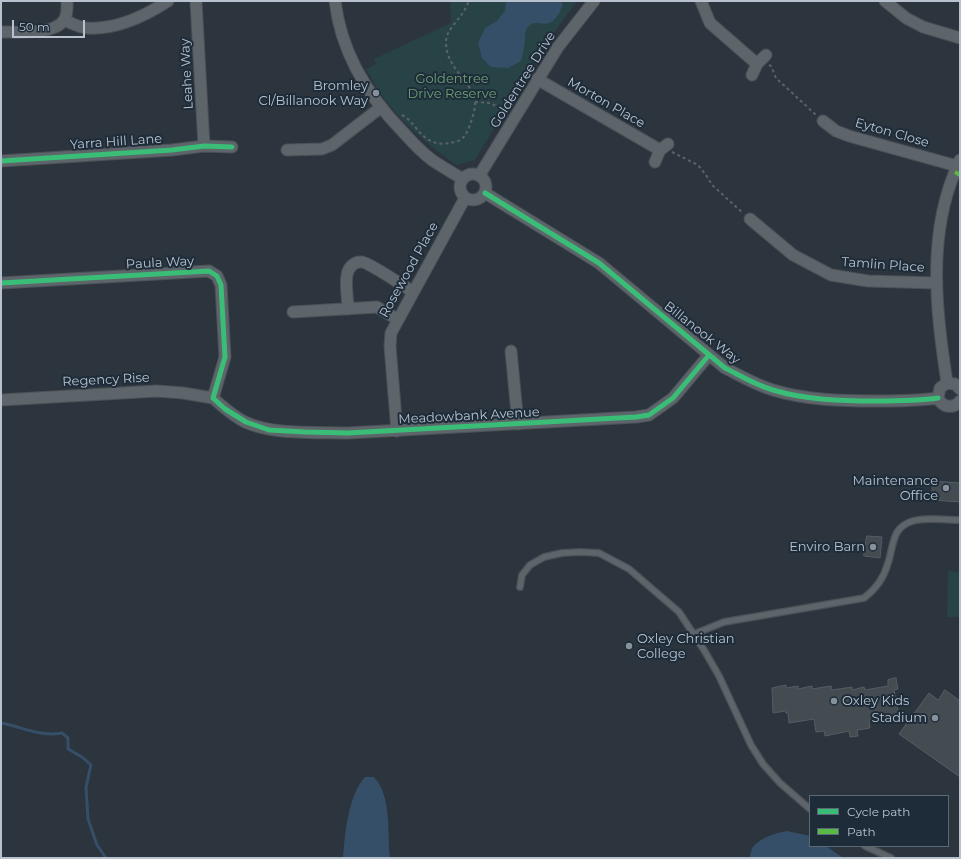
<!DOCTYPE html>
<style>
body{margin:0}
#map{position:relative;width:961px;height:859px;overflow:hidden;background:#2c353d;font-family:Montserrat,sans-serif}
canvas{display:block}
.frame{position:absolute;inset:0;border:2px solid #b7c2ce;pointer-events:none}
.legend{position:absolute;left:809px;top:795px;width:140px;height:52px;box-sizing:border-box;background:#1e2c3a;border:1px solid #5b6875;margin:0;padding:5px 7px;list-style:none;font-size:12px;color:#b7c2ce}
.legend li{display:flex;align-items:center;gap:8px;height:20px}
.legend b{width:20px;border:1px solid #5b6875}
.scale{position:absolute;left:12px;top:20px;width:73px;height:18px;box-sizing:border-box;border:2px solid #b7c2ce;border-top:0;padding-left:5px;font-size:12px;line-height:14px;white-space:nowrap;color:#b7c2ce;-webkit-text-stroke:3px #1e2c3a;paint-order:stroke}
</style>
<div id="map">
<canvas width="961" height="859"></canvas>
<div class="frame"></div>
<ul class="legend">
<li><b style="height:5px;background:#3abd76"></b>Cycle path</li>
<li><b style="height:5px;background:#58b947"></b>Path</li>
</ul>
<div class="scale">50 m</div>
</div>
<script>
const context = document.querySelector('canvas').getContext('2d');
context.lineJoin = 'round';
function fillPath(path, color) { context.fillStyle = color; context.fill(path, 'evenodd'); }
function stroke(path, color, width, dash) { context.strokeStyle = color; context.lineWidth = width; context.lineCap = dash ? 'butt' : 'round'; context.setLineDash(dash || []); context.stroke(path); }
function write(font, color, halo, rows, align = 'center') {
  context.font = font + ' Montserrat,sans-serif'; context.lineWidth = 4; context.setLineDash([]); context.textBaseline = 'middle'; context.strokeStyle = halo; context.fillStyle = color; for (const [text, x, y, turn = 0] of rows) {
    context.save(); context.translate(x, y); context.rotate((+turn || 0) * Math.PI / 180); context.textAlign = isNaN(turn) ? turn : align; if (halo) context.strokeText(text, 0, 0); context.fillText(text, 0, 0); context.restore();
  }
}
const green = new Path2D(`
 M450 1H577L537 56 475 160 456 165C428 145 400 121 380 93 375 85 371 77 366 69L376 64 374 59 451 23Z
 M948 571 960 572V617H947Z`);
const water = new Path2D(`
 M506 1H559L563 4C551 38 537 15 528 27 523 33 526 41 524 48 523 52 522 57 521 61L508 68 491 67 482 58 478 43 485 28 497 21 505 11Z
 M365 777H374C392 796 387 833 390 858H343C345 833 348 796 365 777Z
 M787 831 810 836V846H826L843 858H750C750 855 751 851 752 848 759 838 776 833 787 831Z`);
const stream = new Path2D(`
 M1 723C24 727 38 737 62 733L68 738V749L82 757 91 765 86 787 88 819 97 845 106 858`);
const building = new Path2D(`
 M933 481 960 483V502L932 500Z
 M867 536 882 537 880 558 864 556Z
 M896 678 898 689 894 690 899 715 869 720 870 728 857 730 858 736 850 737 849 731 825 736 824 731 816 732 814 719 789 723 788 713H786L785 711 773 713 772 688 786 685V688L798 686V689L812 686V689L831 686 832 690 852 687V690L864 687 865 690 888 686V680Z
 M945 690 960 701V777L899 734 929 693 938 700Z`);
const path = new Path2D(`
 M769 65 771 66 776 78 816 115
 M475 102 491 103 507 113
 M402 115C413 120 418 135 431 141 438 145 450 144 458 141 465 138 467 132 470 125 472 119 476 107 475 101 471 79 446 69 446 42 446 31 456 23 462 14 465 10 467 5 469 1
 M672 152 698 165 706 175 712 185 743 213`);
const service = new Path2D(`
 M520 587 522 575 530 565 544 557 562 553 580 552 599 553 629 569 679 612 704 650 719 676 751 745 763 764 780 783 810 809
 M694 634 724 622 864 598C876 589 884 578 888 563 894 546 891 527 913 521 928 517 945 520 960 520
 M865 846 891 858`);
const minor = new Path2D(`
 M196 1 204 146
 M335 1C341 52 367 95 403 132 412 142 421 152 432 160 442 167 453 173 463 179
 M701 1 710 23 757 64
 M885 1 906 18 923 27 960 38
 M64 20C71 23 80 28 87 28 116 30 145 16 168 1
 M1 32C17 32 55 35 64 20 68 14 67 7 67 1
 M752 75 757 64 766 55
 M537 79 660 150
 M823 121 836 131 849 136 957 166
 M287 150 322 149 332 145 380 108
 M1 161 172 150 204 146 232 147
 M655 162 660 150 668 144
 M460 187a13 13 0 1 1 26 0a13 13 0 1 1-26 0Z
 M479 176 558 47 594 1
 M485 193 599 263 725 368C741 376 756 385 773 390 806 400 841 401 876 401 897 401 917 401 938 398
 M750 219 793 255 831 275 868 281 936 283
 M1 283 209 271 217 276 221 285 225 357 213 398
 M348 309C348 299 345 285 347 275 348 268 354 261 362 262 372 264 403 286 413 292
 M293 312 377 307 397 319
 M511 351 518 424
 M947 383C936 309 926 231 960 160
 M960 389 955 384 947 383 940 388 938 398C943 408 953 409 960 401
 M213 398C223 407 233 416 245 422 272 435 318 432 348 433L636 417 649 415 673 398 709 355
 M1 400 157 391 183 393 213 398
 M397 431 390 346 391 333 465 198`);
const quiet = new Path2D(`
 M955 172 960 175`);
const cycleway = new Path2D(`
 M1 161 172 150 204 146 232 147
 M485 193 599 263 725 368C741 376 756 385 773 390 806 400 841 401 876 401 897 401 917 401 938 398
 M1 283 209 271 217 276 221 285 225 357 213 398 225 409 246 422 269 430 305 432 348 433 636 417 649 415 673 398 709 355`);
const markers = [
 [376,93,4,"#86919b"],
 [946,488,4,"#86919b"],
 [873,547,4,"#86919b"],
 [629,646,4,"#86919b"],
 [834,701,4,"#86919b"],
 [935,718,4,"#86919b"]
];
const streetNames = [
 ["Leahe Way",187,74,-93],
 ["Goldentree Drive",523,80,-58],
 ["Morton Place",606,103,30],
 ["Eyton Close",892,133,16],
 ["Yarra Hill Lane",116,142,-4],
 ["Paula Way",160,263,-3],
 ["Tamlin Place",883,265,4],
 ["Rosewood Place",409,270,-61],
 ["Billanook Way",702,333,38],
 ["Regency Rise",106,380,-3],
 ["Meadowbank Avenue",469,416,-3]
];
const parkNames = [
 ["Goldentree",452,79],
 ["Drive Reserve",452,94]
];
const poiNames = [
 ["Bromley",368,86],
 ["Cl/Billanook Way",368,101],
 ["Maintenance",938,481],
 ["Office",938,496],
 ["Enviro Barn",865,547],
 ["Oxley Christian",637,639,"left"],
 ["College",637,654,"left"],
 ["Oxley Kids",842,701,"left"],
 ["Stadium",927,718]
];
fillPath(green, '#284345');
fillPath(water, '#364f69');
stroke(stream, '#364f69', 3);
fillPath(building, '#444c52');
stroke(building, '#545c64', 1);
stroke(service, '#4b5157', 8);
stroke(minor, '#4b5157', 13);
stroke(path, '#5b6268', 2, [3, 3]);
stroke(service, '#5d646a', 5.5);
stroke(minor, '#5d646a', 11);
stroke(quiet, '#58b947', 4, [8, 4]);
stroke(cycleway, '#3abd76', 5);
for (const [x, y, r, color] of markers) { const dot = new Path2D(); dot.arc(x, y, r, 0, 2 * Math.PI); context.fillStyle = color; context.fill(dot); stroke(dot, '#1e2c3a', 1.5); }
write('13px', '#b7c2ce', '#1e2c3a', streetNames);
write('13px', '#6ca173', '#1e2c3a', parkNames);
write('13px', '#b7c2ce', '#1e2c3a', poiNames, 'right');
</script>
